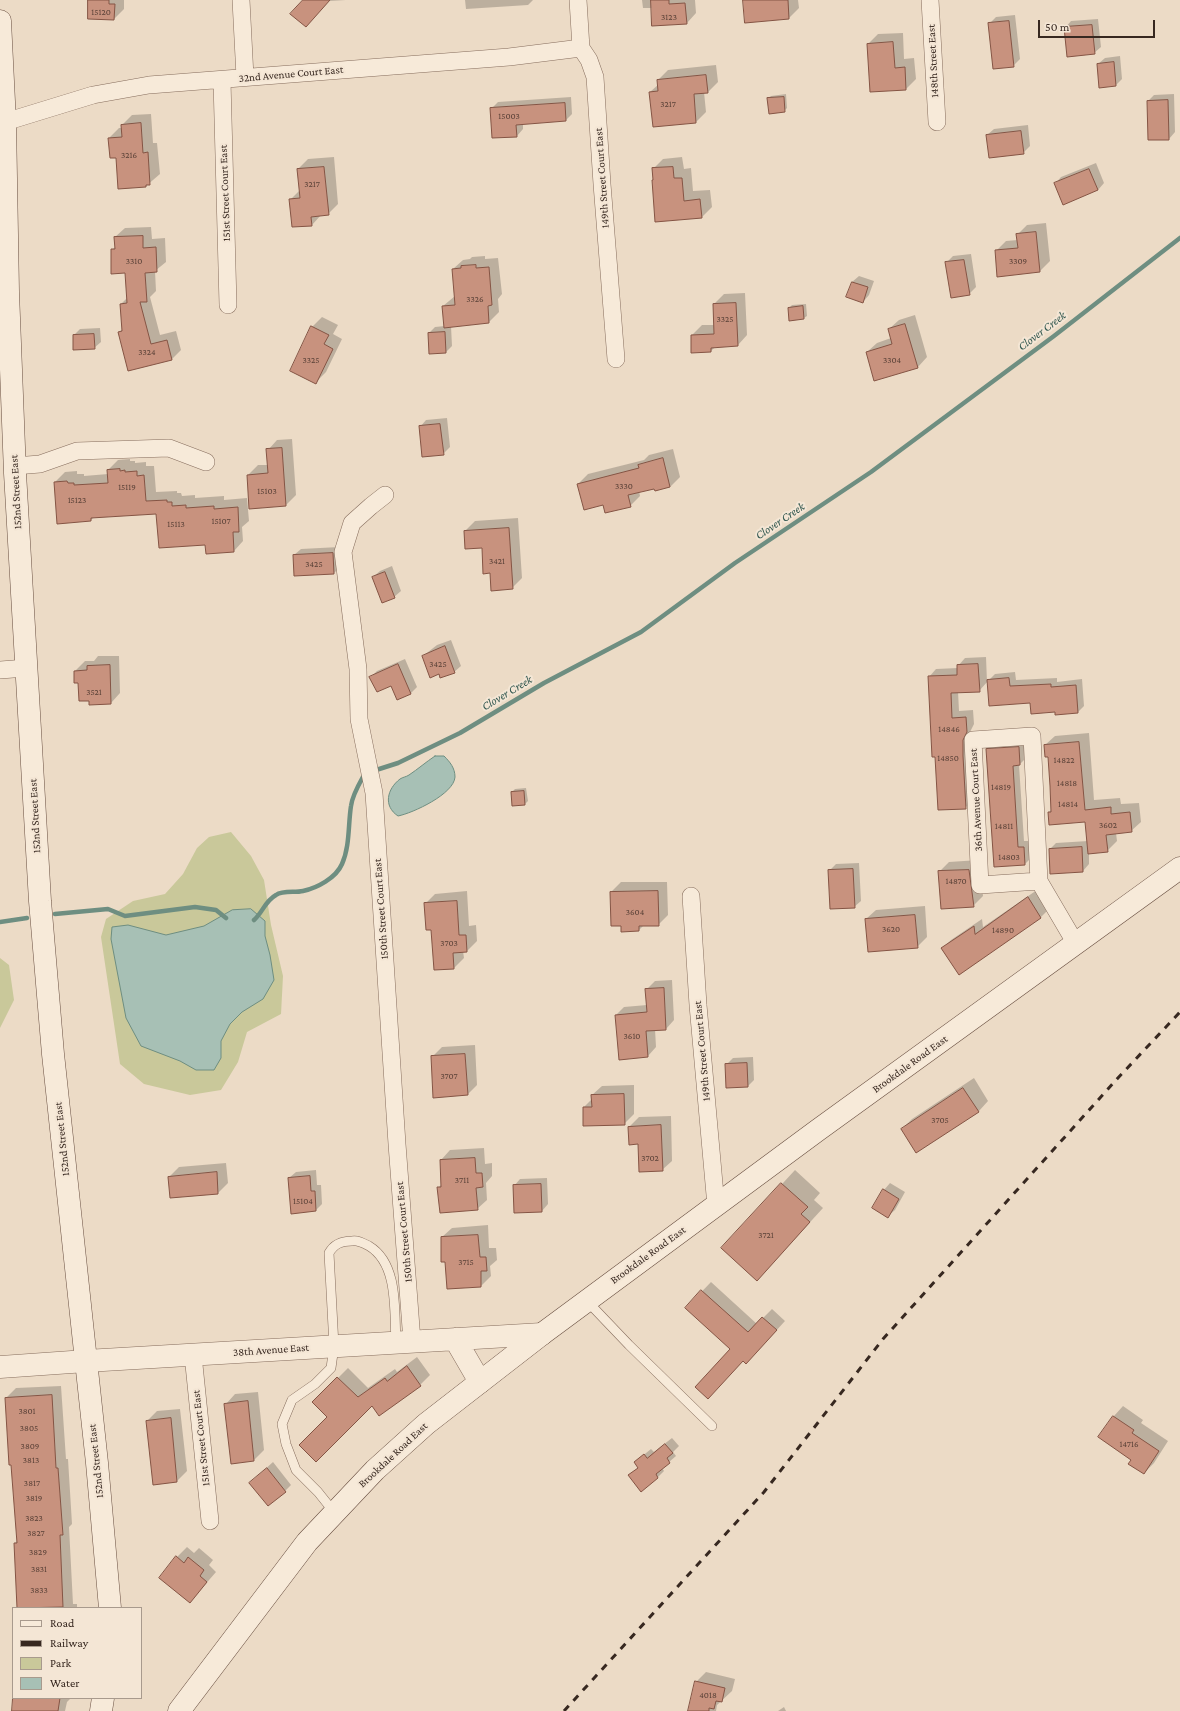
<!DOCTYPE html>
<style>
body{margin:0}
#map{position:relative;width:1180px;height:1711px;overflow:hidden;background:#ecdbc6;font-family:"Crimson Pro",serif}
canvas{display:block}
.legend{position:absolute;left:12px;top:1607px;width:130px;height:92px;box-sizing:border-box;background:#f4e6d5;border:1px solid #a89a8d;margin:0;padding:5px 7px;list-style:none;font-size:12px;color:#372820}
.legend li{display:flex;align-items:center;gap:8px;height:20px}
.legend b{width:20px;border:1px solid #a89a8d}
.scale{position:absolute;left:1038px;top:20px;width:117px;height:18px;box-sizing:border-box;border:2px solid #372820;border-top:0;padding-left:5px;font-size:12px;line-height:14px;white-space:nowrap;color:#372820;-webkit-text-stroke:3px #f4e6d5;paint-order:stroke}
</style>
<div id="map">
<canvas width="1180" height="1711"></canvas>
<ul class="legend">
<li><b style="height:5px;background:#f7ead9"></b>Road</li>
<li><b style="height:5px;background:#372820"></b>Railway</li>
<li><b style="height:11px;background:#c9c89a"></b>Park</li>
<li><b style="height:11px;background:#a7c0b5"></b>Water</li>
</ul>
<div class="scale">50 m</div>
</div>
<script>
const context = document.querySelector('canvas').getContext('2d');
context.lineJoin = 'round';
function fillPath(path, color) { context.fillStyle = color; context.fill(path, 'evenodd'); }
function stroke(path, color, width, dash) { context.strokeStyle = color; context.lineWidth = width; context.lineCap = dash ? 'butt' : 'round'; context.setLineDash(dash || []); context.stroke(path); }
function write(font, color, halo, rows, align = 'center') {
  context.font = font + ' "Crimson Pro",serif'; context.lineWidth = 4; context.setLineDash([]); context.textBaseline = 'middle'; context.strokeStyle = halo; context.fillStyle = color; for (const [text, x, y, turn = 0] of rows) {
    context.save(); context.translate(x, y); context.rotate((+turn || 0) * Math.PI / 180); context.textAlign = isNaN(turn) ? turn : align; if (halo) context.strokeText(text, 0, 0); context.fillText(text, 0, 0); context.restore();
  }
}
const green = new Path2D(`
 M231 832 251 856 264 880 271 925 283 976 281 1014 247 1032 238 1062 221 1090 190 1095 144 1084 120 1064 101 937 106 919 133 901 165 894 183 874 197 848 209 837Z
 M0 958 9 965 14 1000 0 1028Z`);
const water = new Path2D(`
 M435 756H444C450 762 455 768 455 777 454 794 413 813 398 816 383 806 387 789 400 779 403 777 406 777 409 775 418 769 426 762 435 756Z
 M251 909 265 921V936L270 955 274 980 263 999 242 1012 230 1024 221 1041V1058L214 1070H196L180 1061 141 1046 126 1018 111 939 112 927 128 925 166 935 204 926 232 910Z`);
const shadow = new Path2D(`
 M89 0H124V9L114 19Z
 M304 0H346L329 1Z
 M465 0H533L528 5 466 9Z
 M642 0H695L696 13 687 23 652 8H643Z
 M744 0H798L799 8 789 18Z
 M1015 15 1020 59 1013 66 989 24 996 17Z
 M1098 19 1101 47 1094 53 1065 28 1071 21Z
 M903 33 904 59 914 58 916 79 906 89 868 44 878 34Z
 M1120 56 1122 79 1116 85 1098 64 1105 58Z
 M716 65 718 82 708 92H704L706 112 696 122 654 126 650 92 659 84 658 80 668 70Z
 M786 94 787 108 784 111 768 99 771 96Z
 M1174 94 1175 132 1169 139 1148 101 1154 95Z
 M571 97 572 114 566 120 523 123V129L517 136 491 109 498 102Z
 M151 114 153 143H157L160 174 146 186 117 156 109 138 119 128H122V125L132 115Z
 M1028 125 1030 146 1023 153 987 135 994 129Z
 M334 157 338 204 328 214 321 215 312 225 290 200 300 190 298 169 308 159Z
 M682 157 684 169 691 168 693 191 710 190 712 207 702 217 654 179 653 169 663 159Z
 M1096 163 1104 183 1098 190 1055 184 1061 177Z
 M1046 223 1050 261 1040 271 998 276 996 251 1006 241 1018 240 1017 235 1027 225Z
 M151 227 152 239 165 238 166 262 155 271 156 291 150 297 160 335 176 331 181 350 172 359 119 332 123 329 121 304 127 298 126 272 112 250 116 246 115 237 125 228Z
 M971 254 976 287 969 294 946 263 953 256Z
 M485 256V259L498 258 502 294 498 299 499 312 489 322 451 326 452 346 446 352 429 333 435 327 445 326 443 306 455 296 453 269 463 260 470 259 472 257Z
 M859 276 874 281 869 295 863 302 852 282Z
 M745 293 747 335 738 345 716 346 711 351 692 335 702 325H715L714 304 724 294Z
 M806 304 807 316 804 318 789 308 792 305Z
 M915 315 927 357 918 367 867 352 877 343 891 338 889 329 899 320Z
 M322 317 338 325 333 334 342 339 326 372 316 382 312 327Z
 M100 328 101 342 94 348 74 349V335L80 329Z
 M447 418 450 447 443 454 420 427 426 420Z
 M292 439 296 495 286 505 248 475 258 465H269L268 450 277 440Z
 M673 449 680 477 670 487 656 490 655 487 639 491 640 496 630 506 604 504 578 484 588 474 644 460 649 455Z
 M130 459V461H135V463L146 462V466H154L156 492 177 491V493H181L182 496 195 495V498L224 496V500L247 498 249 521 242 527 243 541 234 551 206 544 157 513 94 517 91 520 55 482 65 472 77 471V474H84V476L108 474V470L118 460Z
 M518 518 522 578 512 588 490 572 482 547 465 531 475 521Z
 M339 547 340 567 334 573 294 555 301 549Z
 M392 566 401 591 394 597 373 577 380 571Z
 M451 640 461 666 454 672 440 673 423 656 437 645Z
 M98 656H119L120 693 111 703 79 682 75 671 85 661H94Z
 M986 657 987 682 995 674 1015 672 1016 680 1057 678V682L1082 679 1084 706 1078 712 1056 714V711L988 681 979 691H958L959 711 973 710 974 724 970 732V747L973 800 965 808 936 756 929 677 936 669 958 668V666L965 658Z
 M405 659 417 687 411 693 398 699 392 684 371 677 377 671Z
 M1089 733 1094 800 1120 798 1121 804 1139 803 1141 822 1131 831 1116 833 1117 841 1107 851 1089 853V864L1083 871 1051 873 1050 849 1056 843 1088 841 1086 821 1049 812 1052 809 1049 755 1045 745 1055 736Z
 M1025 741 1026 758 1019 765 1024 841H1031V858L1025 864 995 866 987 750 993 743Z
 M526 788 528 801 525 804 512 792 515 789Z
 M979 860 983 896 973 906 939 872 949 862Z
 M859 863 861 901 854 907 829 871 836 864Z
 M621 882H667L668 915 658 925H644L639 930 622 925 611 892Z
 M1037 890 1049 909 1041 917 959 973 943 948 951 940 982 919 983 927Z
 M467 891 469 926 476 925 477 941 467 951H463L464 958 454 968 432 929 425 904 435 894Z
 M925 906 927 937 917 947 866 919 876 910Z
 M672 980 674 1020 666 1029H655L656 1047 648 1056 616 1015 624 1007 647 1005 646 990 655 981Z
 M475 1045 477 1085 467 1095 432 1057 442 1047Z
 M753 1057 754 1080 748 1086 726 1065 733 1058Z
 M974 1078 988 1101 979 1111 916 1151 902 1129 912 1119Z
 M634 1085V1114L624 1124 584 1107 592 1099V1095L602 1086Z
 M671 1116 672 1161 662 1170 639 1143 629 1127 639 1117Z
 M484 1148 485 1164 492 1163V1176L486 1183 487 1200 477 1209 438 1188 442 1184 441 1160 450 1150Z
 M226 1163 228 1183 218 1193 171 1197 169 1177 179 1167Z
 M316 1170 317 1185H321L322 1204 316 1210 289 1178 296 1172Z
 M795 1170 820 1193 814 1200 823 1208 770 1266 723 1248Z
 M547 1178 548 1204 542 1211 514 1186 520 1179Z
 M890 1183 905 1192 895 1210 888 1216 884 1190Z
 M488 1225 489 1248H496L497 1260 490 1266 491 1276 481 1286 446 1261 442 1237 452 1228Z
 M711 1282 757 1324 772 1309 785 1321 755 1354 731 1349 686 1308Z
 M417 1357 430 1375 420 1385 372 1405 328 1417 314 1402 348 1368 368 1388 395 1369 397 1372Z
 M61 1386 66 1459H68L72 1524 69 1527 73 1604H77V1608H18L15 1543 18 1540 6 1398 16 1388Z
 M258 1392 264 1450 254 1460 232 1463 226 1404 235 1394Z
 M1123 1406 1143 1420 1141 1423 1168 1441 1154 1463 1144 1473 1133 1459 1100 1437 1114 1416Z
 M180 1409 187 1471 177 1481 147 1421 157 1411Z
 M672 1438 679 1446 673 1452 676 1456 662 1468 664 1471 658 1477 641 1490 629 1475 639 1467 635 1462 651 1449 654 1452Z
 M273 1462 291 1485 285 1491 250 1483Z
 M187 1547 194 1553 199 1548 213 1560 209 1565 216 1572 190 1602 177 1557Z
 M706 1672 735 1679 732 1691 717 1705 716 1711H689L696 1682Z
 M14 1698H71L67 1702 65 1711H13Z
 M784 1707 786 1711H778Z`);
const stream = new Path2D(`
 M373 771 398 763 460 733 544 683 641 632 735 563 871 472 1054 336 1180 238
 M55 914 108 909 125 916 195 907 216 910 226 918
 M254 920C263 912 265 901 276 895 283 890 295 893 303 891 317 888 336 878 342 864 350 846 348 825 351 806 352 796 359 784 364 775L366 774
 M0 922 27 918`);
const building = new Path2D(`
 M88 0H109V4H115L114 20 88 19Z
 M303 0H330L306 27 290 14Z
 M651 0H669V4L685 3 687 24 652 26Z
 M743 0H788L789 19 745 23Z
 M1009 21 1014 67 993 69 988 23Z
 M1092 25 1095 54 1067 57 1064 27Z
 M893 42 895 68 905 67 906 90 870 92 867 44Z
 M1114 62 1116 86 1099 88 1097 64Z
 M706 75 708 93 694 94 696 123 653 127 649 92 658 91 657 80Z
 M784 97 785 112 769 114 767 98Z
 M1168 100 1169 140H1148L1147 101Z
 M565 103 566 121 516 125 517 137 492 138 490 108Z
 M141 123 143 153 148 152 150 185H146V187L118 189 116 158H110L108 138 122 137 121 125Z
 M1021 131 1024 154 989 158 986 135Z
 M324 167 329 215 311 217 312 226 292 227 289 199 300 198 297 169Z
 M673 167 674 178H682L684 201 700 199 702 218 655 222 652 180H653L652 168Z
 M1089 169 1098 190 1063 205 1054 183Z
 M1036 232 1040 272 997 277 995 250 1018 248 1016 234Z
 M143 236V248L156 247 157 272 145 273 147 302H140L151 344 167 340 172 360 128 371 118 332 122 331 120 304 127 303 125 273 111 274V249H115L114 237Z
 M964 260 970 295 951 298 945 262Z
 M476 265V268L489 267 492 305 488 306 489 323 444 328 442 306 455 305 452 269 461 268V266Z
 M852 282 868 287 863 303 846 297Z
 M736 303 738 346 711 348V352L691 353V335L714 334 713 304Z
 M803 306 804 319 789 321 788 308Z
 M905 324 918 368 874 381 866 352 892 344 888 329Z
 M311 326 329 335 324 344 333 349 316 384 290 371Z
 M445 332 446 353 429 354 428 333Z
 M94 334 95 349 73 350V335Z
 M440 424 444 455 422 457 419 426Z
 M282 448 286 506 249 509 247 475 268 473 266 449Z
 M663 458 670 487 655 491 654 489 628 495 631 507 605 513 603 505 584 510 577 484 639 468 638 465Z
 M120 469V471L125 470V472L137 471V476L144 475 146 501 167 500V502H172V506L186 505V508L214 506V509L238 507 239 532H233L234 552 206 554 205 545 159 548 156 514 91 518V521L57 524 54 482 67 481 68 483H74V485L108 483 107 470Z
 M509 528 513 589 491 591 490 573 483 574 482 548 465 549 464 531Z
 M333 553 334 574 294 576 293 555Z
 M385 572 395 598 382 603 372 577Z
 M445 646 455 673 440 678 439 674 430 678 422 656Z
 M398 664 411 694 397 700 391 686 377 692 369 677Z
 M978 664 980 692 951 693 952 718 966 717 967 732 963 740V756L966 809 938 810 935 757H932L928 676 957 675V665Z
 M110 665 111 704 89 705V701H79L78 683H74V671L87 670V666Z
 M1009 678 1010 686 1051 684V687L1076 685 1078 713 1055 715V712L1031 714 1030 703 989 706 987 680Z
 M1079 742 1085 810 1111 807V814L1130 812 1132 832 1106 835 1108 852 1088 854 1085 822 1049 825 1048 812H1051L1050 786 1048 757H1045L1044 745Z
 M1019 747 1020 765 1013 766 1018 847H1024L1025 865 994 867 986 749Z
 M524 791 525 805 512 806 511 792Z
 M1082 847 1083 872 1050 874 1049 849Z
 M853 869 855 908 830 909 828 870Z
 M969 870 974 907 941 909 938 871Z
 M658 891 659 926H639V931L621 932V926H611L610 892Z
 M1028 897 1041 918 959 975 941 948 974 926 975 934Z
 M457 901 459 935H466L467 952 453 953 454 969 434 970 431 930H426L424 903Z
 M915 915 918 948 868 952 865 919Z
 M664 988 666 1030 646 1031 648 1057 619 1060 615 1015 647 1012 645 989Z
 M465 1054 468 1095 433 1098 431 1056Z
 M747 1063 748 1087 726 1088 725 1064Z
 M963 1088 979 1112 916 1153 901 1129Z
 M624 1094 625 1125 583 1126V1107H592L591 1095Z
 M661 1125 663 1171 639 1172 638 1144 629 1145 628 1127Z
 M475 1158 476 1173H482L483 1187 476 1188 478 1210 440 1213 437 1187H441L440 1160Z
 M217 1172 218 1194 170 1198 168 1177Z
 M310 1176 311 1191H315L316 1211 291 1214 288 1178Z
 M781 1183 808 1207 801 1214 810 1222 757 1281 721 1248Z
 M541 1184 542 1212 514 1213 513 1185Z
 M883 1189 899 1199 888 1218 872 1208Z
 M478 1235 480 1257H486L487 1271H481V1287L447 1289 445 1262H441V1237Z
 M701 1290 748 1332 762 1317 777 1330 746 1364 743 1361 708 1399 695 1387 730 1349 685 1308Z
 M407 1366 421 1386 379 1416 372 1406 316 1462 299 1445 327 1417 312 1402 337 1377 358 1397 385 1378 387 1381Z
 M52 1395 56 1468H58L63 1535H60L63 1607 17 1608 14 1543H17L11 1465H9L5 1398Z
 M248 1401 254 1461 231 1464 224 1404Z
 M1113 1416 1134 1430 1132 1433 1159 1451 1144 1474 1128 1464 1131 1460 1098 1437Z
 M171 1418 177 1482 153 1485 146 1421Z
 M665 1444 673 1453 667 1458 670 1463 656 1474 658 1478 641 1492 628 1475 638 1468 634 1462 644 1454 647 1458Z
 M267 1468 286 1492 268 1506 249 1483Z
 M176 1556 184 1563 188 1557 204 1570 200 1576 207 1582 190 1603 159 1578Z
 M695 1681 725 1688 722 1702 716 1701 714 1709 709 1708V1711H688Z
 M13 1698H60L58 1711H12Z`);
const service = new Path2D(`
 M587 1301 629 1345 712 1426
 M334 1512 318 1492 296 1470 286 1444 282 1424 292 1400 315 1384 331 1368 334 1346 329 1253C334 1244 341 1241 352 1241 358 1240 363 1243 369 1246 399 1264 394 1312 396 1342`);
const minor = new Path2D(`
 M241 0 245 77
 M578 0 581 48 589 60 595 77 602 184 616 359
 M930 0 937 122
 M222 81 228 305
 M5 122 93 95 149 85 509 57 581 48
 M15 466 40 464 77 451 169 448 206 462
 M385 495 371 506 352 523 343 552 358 669 359 719 374 793 397 1144 412 1341
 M0 670 26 668
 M1039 881 980 885 973 740 1032 736 1039 881 1076 944
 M691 896 698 1005 716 1206
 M193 1355 210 1521`);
const tertiary = new Path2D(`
 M455 1339 480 1382
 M0 1367 86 1361 542 1334`);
const secondary = new Path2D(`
 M0 21 5 122 8 292 15 473 40 901 53 1054 97 1463 110 1608
 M101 1711 103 1698
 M179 1711 307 1542 375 1470 426 1424 542 1334 818 1130 1180 868`);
const rail = new Path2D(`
 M564 1711 764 1492 883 1339 1117 1079 1180 1012`);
const numberNames = [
 ["15120",101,12],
 ["3123",669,17],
 ["3217",668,104],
 ["15003",509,116],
 ["3216",129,155],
 ["3217",312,184],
 ["3310",134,261],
 ["3309",1018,261],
 ["3326",475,299],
 ["3325",725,319],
 ["3324",147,352],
 ["3325",311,360],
 ["3304",892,360],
 ["3330",624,486],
 ["15119",127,487],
 ["15103",267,491],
 ["15123",77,500],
 ["15107",221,521],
 ["15113",176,524],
 ["3421",497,561],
 ["3425",314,564],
 ["3425",438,664],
 ["3521",94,692],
 ["14846",949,729],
 ["14850",948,758],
 ["14822",1064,760],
 ["14818",1067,783],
 ["14819",1001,787],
 ["14814",1068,804],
 ["3602",1108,825],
 ["14811",1004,826],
 ["14803",1009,857],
 ["14870",956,881],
 ["3604",635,912],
 ["3620",891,929],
 ["14890",1003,930],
 ["3703",449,943],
 ["3610",632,1036],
 ["3707",449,1076],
 ["3705",940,1120],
 ["3702",650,1158],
 ["3711",462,1180],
 ["15104",303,1201],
 ["3721",766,1235],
 ["3715",466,1262],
 ["3801",27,1411],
 ["3805",29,1428],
 ["14716",1129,1444],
 ["3809",30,1446],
 ["3813",31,1460],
 ["3817",32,1483],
 ["3819",34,1498],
 ["3823",34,1518],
 ["3827",36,1533],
 ["3829",38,1552],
 ["3831",39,1569],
 ["3833",39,1590],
 ["4018",708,1695]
];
const streetNames = [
 ["148th Street East",933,61,-93],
 ["32nd Avenue Court East",291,74,-5],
 ["149th Street Court East",602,178,-94],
 ["151st Street Court East",225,193,-92],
 ["152nd Street East",16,492,-93],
 ["36th Avenue Court East",976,800,-93],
 ["152nd Street East",35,816,-93],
 ["150th Street Court East",381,909,-94],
 ["149th Street Court East",702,1051,-95],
 ["Brookdale Road East",910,1064,-36],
 ["152nd Street East",62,1139,-96],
 ["150th Street Court East",404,1232,-95],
 ["Brookdale Road East",648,1255,-36],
 ["38th Avenue East",271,1350,-4],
 ["151st Street Court East",201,1438,-96],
 ["Brookdale Road East",393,1455,-43],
 ["152nd Street East",96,1461,-96]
];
const waterNames = [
 ["Clover Creek",1042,331,-37],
 ["Clover Creek",780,521,-34],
 ["Clover Creek",507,693,-31]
];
fillPath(green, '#c9c89a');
fillPath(water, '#a7c0b5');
stroke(water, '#6e8e81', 1);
fillPath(shadow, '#0003');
stroke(stream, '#6e8e81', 4.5);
fillPath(building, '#c8927e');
stroke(building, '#845444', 1);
stroke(service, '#866d5d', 10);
stroke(minor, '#866d5d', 18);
stroke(tertiary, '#866d5d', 23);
stroke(secondary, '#684e40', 23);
stroke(service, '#f7ead9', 9);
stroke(minor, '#f7ead9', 17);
stroke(tertiary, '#f7ead9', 22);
stroke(secondary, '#f7ead9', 22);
stroke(rail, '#372820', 3, [7, 7]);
write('9px', '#5b4238', null, numberNames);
write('11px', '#372820', '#f4e6d5', streetNames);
write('italic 12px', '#30564e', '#f4e6d5', waterNames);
</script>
